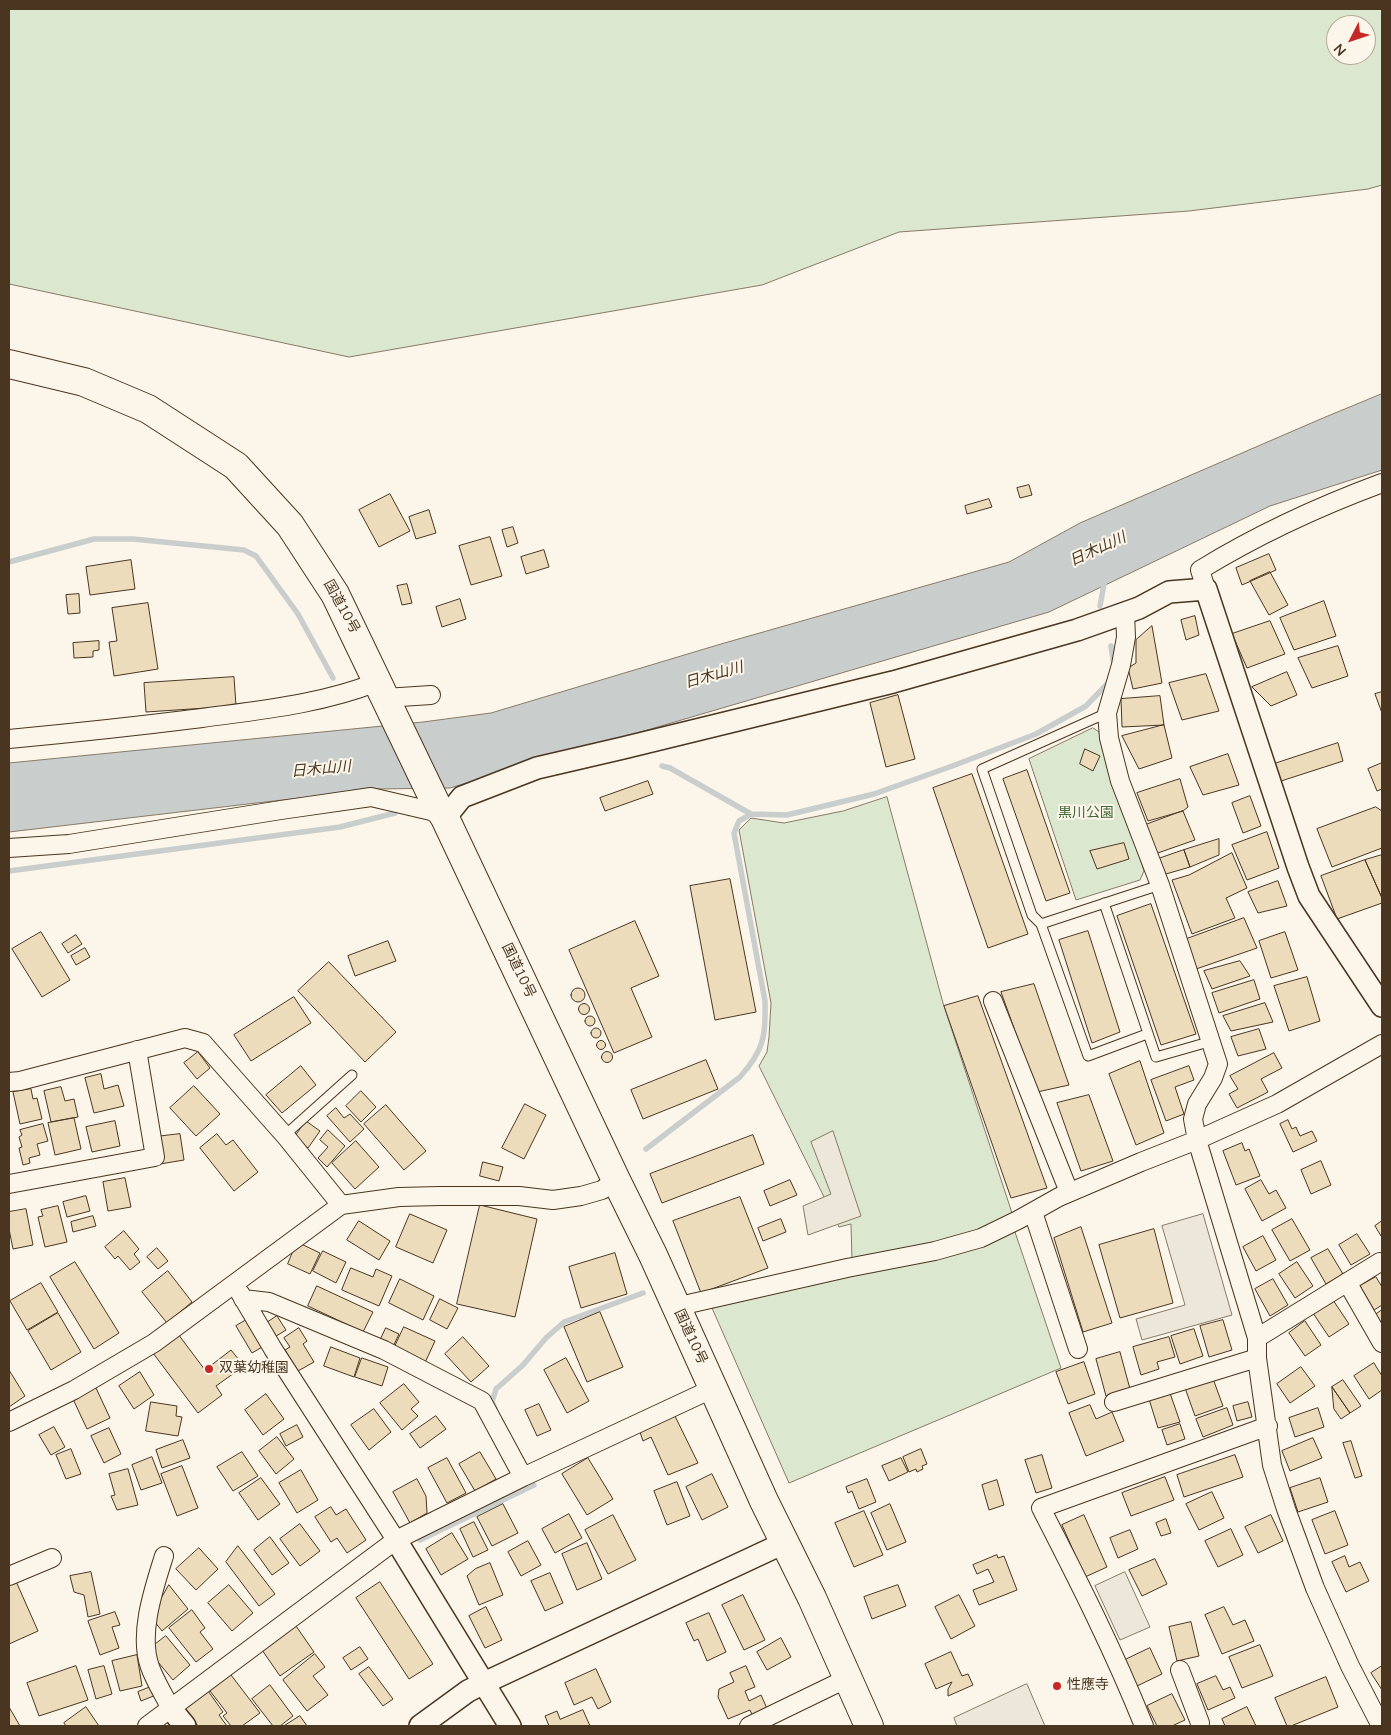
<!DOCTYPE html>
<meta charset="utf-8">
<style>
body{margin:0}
#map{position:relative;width:1391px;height:1735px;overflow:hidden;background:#fbf6e9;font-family:"Nunito Sans",sans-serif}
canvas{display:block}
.frame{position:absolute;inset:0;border:10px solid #4a3520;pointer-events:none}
.north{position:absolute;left:1326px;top:15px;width:50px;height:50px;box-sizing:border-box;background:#fbf6e9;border:1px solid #b4a999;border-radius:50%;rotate:229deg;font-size:14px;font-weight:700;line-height:20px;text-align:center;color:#4a3520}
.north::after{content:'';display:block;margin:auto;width:18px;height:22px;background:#c62828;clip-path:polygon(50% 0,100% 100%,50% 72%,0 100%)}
</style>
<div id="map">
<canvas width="1391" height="1735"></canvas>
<div class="frame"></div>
<div class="north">N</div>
</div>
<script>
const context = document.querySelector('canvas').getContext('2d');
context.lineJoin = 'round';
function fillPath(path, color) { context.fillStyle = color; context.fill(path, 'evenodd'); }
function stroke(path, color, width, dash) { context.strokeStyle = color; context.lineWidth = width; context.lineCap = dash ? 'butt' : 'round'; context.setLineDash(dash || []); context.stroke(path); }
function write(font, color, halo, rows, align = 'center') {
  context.font = font + ' "Nunito Sans","Noto Sans JP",sans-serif'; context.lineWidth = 4; context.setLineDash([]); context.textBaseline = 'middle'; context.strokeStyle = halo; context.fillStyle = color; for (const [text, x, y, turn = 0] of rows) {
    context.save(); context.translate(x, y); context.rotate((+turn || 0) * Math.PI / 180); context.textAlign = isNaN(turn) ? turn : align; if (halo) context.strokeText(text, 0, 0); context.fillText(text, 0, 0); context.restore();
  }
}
const green = new Path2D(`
 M9 9H1382V185L1368 189 1189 211 899 232 762 285 349 357 9 284ZM1336 25H1366V55H1336Z
 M1093 728 1102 734 1104 747 1144 871 1140 880 1076 900 1029 759Z
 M887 797 943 1003 1012 1213 999 1223 973 1235 852 1261 851 1224 839 1227 759 1066 767 1052 769 1037 771 1003 739 830 751 818 784 823 843 811Z
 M1015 1232 1061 1368 789 1483 712 1308 966 1249Z`);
const parking = new Path2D(`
 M833 1131 861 1216 808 1235 803 1206 831 1194 811 1142Z
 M1203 1214 1232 1315 1142 1340 1136 1319 1185 1305 1162 1226Z
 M1125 1572 1150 1627 1120 1640 1095 1586Z
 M1027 1684 1045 1726H957L954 1718Z`);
const water = new Path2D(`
 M1382 394V470L1270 506 1049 612 450 788 376 789 9 832V763L423 722 491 713 721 644 1009 562 1080 523 1323 418Z`);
const stream = new Path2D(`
 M9 562 94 539H133L244 550 256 556 298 614 333 678
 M1100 606 1105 579
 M1111 646 1114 666
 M662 766 670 768 751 814 787 815 874 794 955 765 1036 734 1086 706 1109 682
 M9 871 340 827 395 813
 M646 1149 740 1077C764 1050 766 1036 765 1001L734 833 739 821 751 814
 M495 1408 492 1402 496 1389 523 1365 546 1338 564 1322 643 1293
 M420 1540 534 1485`);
const building = new Path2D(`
 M1029 485 1032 495 1020 498 1017 488Z
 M390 494 410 531 379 547 359 510Z
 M989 499 992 507 967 514 965 506Z
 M429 510 436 533 416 539 409 517Z
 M513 527 518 543 507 547 502 530Z
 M490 537 502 576 471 585 459 546Z
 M544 550 549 567 526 574 521 557Z
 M1269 554 1276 570 1242 585 1236 568Z
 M131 560 135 589 90 595 86 567Z
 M1270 572 1288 605 1269 615 1250 581Z
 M407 584 412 603 402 605 397 586Z
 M79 594 80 613 68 614 66 595Z
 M460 599 466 619 442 627 436 607Z
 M1324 601 1336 636 1294 650 1280 618Z
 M148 603 158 669 114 676 109 642 117 641 112 608Z
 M1195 616 1199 635 1186 640 1181 620Z
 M1270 621 1285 654 1247 668 1232 634Z
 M1152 626 1162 683 1133 689 1128 668 1136 663V640Z
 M99 641V650L93 651V657L74 658 73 643Z
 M1338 646 1348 676 1312 688 1298 658Z
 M1287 672 1297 695 1271 706 1252 687Z
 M1206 674 1219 711 1182 720 1169 683Z
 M234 677 236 706 146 712 144 683Z
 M1382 692V713L1375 694Z
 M898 695 915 759 886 767 870 703Z
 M1160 696 1164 725 1122 727 1121 699Z
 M1164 725 1172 758 1139 769 1122 736Z
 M1338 743 1343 761 1278 782 1271 765Z
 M1085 749 1100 756 1093 771 1080 764Z
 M1228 754 1239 785 1203 795 1190 767Z
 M1382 763V789L1377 791 1368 769Z
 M1027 770 1070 893 1046 901 1003 779Z
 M972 774 1028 934 988 948 933 788Z
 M1180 779 1188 807 1183 811 1148 821 1137 793Z
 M648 781 653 794 605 811 600 798Z
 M1250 796 1261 826 1243 833 1232 803Z
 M1376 807 1382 811V848L1332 867 1317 829Z
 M1183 811 1195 840 1152 855 1140 827Z
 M1267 832 1279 868 1247 880 1232 845Z
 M1219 839V855L1190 867 1184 850Z
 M1124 843 1129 859 1097 869 1090 851Z
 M1184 850 1190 867 1166 874 1158 859Z
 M1232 853 1247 888 1226 898 1235 918 1192 934 1172 880 1189 875Z
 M1382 855V898L1365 860Z
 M1365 860 1382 898V903L1337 919 1321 876Z
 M730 879 756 1012 715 1020 690 886Z
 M1278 881 1287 906 1258 913 1248 892Z
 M1151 904 1196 1034 1161 1045 1117 916Z
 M1244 918 1257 948 1196 969 1184 940Z
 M635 921 659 976 631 988 652 1037 614 1053 569 950Z
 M1088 931 1120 1032 1092 1043 1059 940Z
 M41 932 70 980 42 997 12 949Z
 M1285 932 1298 970 1271 978 1259 941Z
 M76 935 82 944 68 953 62 944Z
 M388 941 396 961 355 976 348 956Z
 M85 948 90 957 76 965 71 956Z
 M1240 961 1250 976 1212 989 1204 971Z
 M329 962 396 1032 365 1062 298 991Z
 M1307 977 1320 1021 1289 1031 1274 986Z
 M1254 980 1260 999 1219 1013 1212 993Z
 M1034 984 1069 1085 1037 1092 1001 992Z
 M571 995a7 7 0 1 1 14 0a7 7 0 1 1-14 0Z
 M978 996 1047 1188 1011 1198 944 1006Z
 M294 997 311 1023 251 1061 234 1035Z
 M1265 1003 1273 1022 1231 1031 1223 1016Z
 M578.5 1009a5.5 5.5 0 1 1 11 0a5.5 5.5 0 1 1-11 0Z
 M585 1021a5 5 0 1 1 10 0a5 5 0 1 1-10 0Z
 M591 1033a5 5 0 1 1 10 0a5 5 0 1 1-10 0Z
 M1259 1029 1266 1049 1238 1056 1231 1037Z
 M596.5 1045a4.5 4.5 0 1 1 9 0a4.5 4.5 0 1 1-9 0Z
 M601.5 1057a5.5 5.5 0 1 1 11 0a5.5 5.5 0 1 1-11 0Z
 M198 1052 210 1068 197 1079 184 1063Z
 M1274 1053 1282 1068 1261 1079 1268 1092 1237 1108 1229 1094 1238 1089 1230 1076Z
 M706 1060 718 1089 643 1119 631 1090Z
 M1140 1061 1164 1133 1136 1145 1109 1074Z
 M301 1066 316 1085 282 1113 266 1095Z
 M1189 1066 1194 1080 1175 1087 1184 1114 1166 1121 1151 1080Z
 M101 1074 104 1089 118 1085 124 1106 94 1113 85 1078Z
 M194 1086 220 1114 196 1136 170 1108Z
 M61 1087 65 1101 74 1099 78 1117 51 1122 44 1091Z
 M31 1089 33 1099 37 1098 42 1119 20 1124 13 1092Z
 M361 1091 376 1107 361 1122 346 1106Z
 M1089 1095 1113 1161 1081 1171 1057 1103Z
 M525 1104 546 1115 524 1159 502 1148Z
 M386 1105 426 1151 404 1170 364 1124Z
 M336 1108 344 1118 350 1114 364 1129 350 1142 327 1116Z
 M74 1118 81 1149 55 1155 48 1123Z
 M1288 1120 1292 1129 1296 1127 1300 1136 1312 1131 1317 1141 1293 1152 1280 1124Z
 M115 1121 120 1146 92 1152 86 1127Z
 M306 1121 320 1131 308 1148 294 1138Z
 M43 1124 48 1141 37 1144 40 1155 29 1158 30 1163 23 1165 19 1148 22 1147 19 1137 22 1135 20 1130Z
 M328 1130 345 1146 327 1167 318 1158 328 1147 320 1140Z
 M180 1134 184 1160 160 1164 155 1137Z
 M217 1134 226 1145 233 1140 258 1172 234 1191 200 1148Z
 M753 1135 764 1164 662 1203 650 1174Z
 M356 1141 379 1167 355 1189 332 1163Z
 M1242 1143 1245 1151 1249 1149 1260 1176 1236 1185 1223 1151Z
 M1321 1161 1331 1185 1311 1194 1301 1170Z
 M483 1162 503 1167 499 1181 480 1176Z
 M125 1178 131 1207 108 1211 103 1182Z
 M790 1180 797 1195 770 1206 764 1191Z
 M1261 1180 1269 1194 1276 1190 1286 1208 1262 1221 1245 1189Z
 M86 1196 90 1211 67 1217 63 1202Z
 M740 1197 768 1268 701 1293 673 1221Z
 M480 1205 537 1219 515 1317 457 1304Z
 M58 1206 67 1242 45 1247 38 1217 43 1216 41 1210Z
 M26 1209 33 1245 13 1249 9 1229V1212Z
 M410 1214 447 1230 433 1263 396 1247Z
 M93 1216 96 1226 73 1232 71 1222Z
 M781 1219 786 1232 763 1241 758 1228Z
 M1292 1219 1310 1250 1290 1261 1272 1230Z
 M359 1221 390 1241 379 1260 347 1240Z
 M1382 1221V1236H1381L1375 1226Z
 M1081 1227 1112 1323 1083 1332 1054 1238Z
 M1154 1229 1173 1303 1120 1318 1099 1245Z
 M124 1231 139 1249 134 1254 140 1262 130 1270 118 1256 115 1259 105 1247Z
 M1357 1234 1370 1254 1351 1265 1339 1245Z
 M1263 1236 1276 1260 1256 1271 1243 1247Z
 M297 1242 320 1253 310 1274 288 1264Z
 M157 1248 168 1261 158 1269 147 1257Z
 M1328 1249 1343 1274 1326 1284 1311 1258Z
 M323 1251 346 1262 336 1283 313 1271Z
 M615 1253 627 1294 581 1308 569 1267Z
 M75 1262 119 1333 94 1349 50 1277Z
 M1297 1262 1313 1286 1295 1298 1279 1274Z
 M351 1268 373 1277 376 1269 392 1276 379 1306 342 1290Z
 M168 1271 192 1302 167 1323 142 1292Z
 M1376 1277 1382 1287V1305L1374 1310 1360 1286Z
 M400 1279 434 1296 423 1320 389 1303Z
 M1273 1279 1288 1305 1270 1316 1255 1289Z
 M41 1283 58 1312 27 1330 10 1301Z
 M317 1286 373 1312 363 1332 308 1306Z
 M440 1299 458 1308 447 1329 430 1320Z
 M1333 1300 1349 1324 1329 1337 1313 1313Z
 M1382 1310V1327L1375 1315Z
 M600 1312 623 1367 587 1382 564 1327Z
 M58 1313 81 1352 51 1370 28 1331Z
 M277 1316 286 1330 273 1338 265 1324Z
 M248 1319 264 1346 252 1353 236 1326Z
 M1223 1320 1232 1350 1209 1357 1200 1326Z
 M1305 1321 1321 1345 1305 1356 1289 1333Z
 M404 1327 435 1341 423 1367 392 1353Z
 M299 1328 307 1341 303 1344 314 1362 298 1371 285 1350 290 1347 284 1338Z
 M386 1328 399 1334 392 1349 379 1343Z
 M1194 1329 1203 1356 1180 1364 1171 1336Z
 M178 1334 205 1370 231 1350 244 1366 216 1386 222 1395 198 1413 153 1353Z
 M463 1337 489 1366 471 1382 445 1354Z
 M1169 1337 1175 1357 1157 1362 1159 1369 1141 1375 1133 1347Z
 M331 1347 360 1358 354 1377 324 1366Z
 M1120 1352 1130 1389 1106 1396 1096 1359Z
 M362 1358 388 1367 382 1386 355 1377Z
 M566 1358 589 1401 567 1413 544 1370Z
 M1084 1362 1095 1394 1068 1404 1056 1372Z
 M1374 1363 1382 1376V1390L1369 1399 1354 1376Z
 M1301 1367 1315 1386 1290 1403 1277 1384Z
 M9 1370 25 1396 9 1407Z
 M140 1372 154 1395 134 1409 119 1386Z
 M1212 1376 1223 1406 1195 1416 1184 1385Z
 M1343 1380 1361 1406 1350 1413 1332 1387Z
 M404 1384 419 1402 411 1409 418 1416 402 1430 380 1403Z
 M1332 1387 1350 1413 1341 1419 1334 1409Z
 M96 1388 110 1418 87 1429 73 1399Z
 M1170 1393 1180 1422 1158 1428 1149 1399Z
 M266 1394 284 1419 263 1435 245 1410Z
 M151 1402 177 1406 176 1416 182 1417 178 1436 146 1431Z
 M1248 1402 1252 1417 1237 1421 1233 1406Z
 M539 1404 551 1430 537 1436 525 1410Z
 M1090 1405 1096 1419 1112 1412 1124 1441 1086 1456 1069 1413Z
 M1227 1408 1233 1425 1203 1437 1196 1419Z
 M1318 1408 1324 1427 1295 1437 1289 1418Z
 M374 1409 391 1432 369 1450 351 1425Z
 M673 1412 698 1463 668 1475 651 1437 643 1441 639 1429Z
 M436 1416 446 1429 420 1448 410 1434Z
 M1180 1424 1185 1439 1167 1445 1162 1430Z
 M297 1425 303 1437 286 1446 280 1434Z
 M54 1427 65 1447 51 1455 39 1435Z
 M109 1428 121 1454 104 1463 91 1436Z
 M277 1437 294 1459 276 1474 259 1451Z
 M1313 1438 1322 1458 1290 1471 1282 1451Z
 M183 1440 190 1458 162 1468 156 1450Z
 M1351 1441 1362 1476 1355 1478 1343 1443Z
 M71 1449 81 1474 66 1479 56 1455Z
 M921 1449 927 1464 922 1466 923 1469 917 1472 916 1469 909 1472 903 1457Z
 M242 1452 258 1476 233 1491 217 1467Z
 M480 1452 496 1479 475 1491 459 1464Z
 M1042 1455 1052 1488 1036 1493 1025 1460Z
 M1235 1455 1243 1477 1184 1497 1177 1475Z
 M152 1457 162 1483 141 1490 132 1465Z
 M447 1458 466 1493 447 1503 428 1468Z
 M588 1458 613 1499 587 1515 562 1474Z
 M901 1458 908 1472 889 1481 882 1466Z
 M182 1466 198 1508 177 1516 161 1474Z
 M128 1469 138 1505 117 1510 111 1496 115 1495 109 1474Z
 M301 1470 318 1500 297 1513 279 1483Z
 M712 1474 728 1507 702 1520 686 1487Z
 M1165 1477 1174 1500 1131 1516 1122 1493Z
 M261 1478 280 1504 258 1520 239 1493Z
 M1320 1478 1328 1502 1298 1512 1290 1488Z
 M417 1479 426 1496 427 1513 410 1523 393 1492Z
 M867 1479 876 1502 859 1509 852 1491 848 1493 846 1487Z
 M997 1480 1004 1505 989 1510 982 1485Z
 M677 1482 690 1516 667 1525 654 1491Z
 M1212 1492 1224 1518 1199 1530 1186 1504Z
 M503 1504 518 1533 492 1546 477 1517Z
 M890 1504 906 1542 887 1550 871 1513Z
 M331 1507 336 1515 346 1509 366 1540 347 1553 337 1538 331 1542 315 1517Z
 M864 1511 883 1555 854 1567 835 1523Z
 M1335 1511 1348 1545 1325 1554 1312 1520Z
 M569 1514 582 1538 555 1553 542 1529Z
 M613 1515 636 1560 608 1574 585 1530Z
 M1084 1515 1107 1567 1085 1577 1062 1525Z
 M1271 1515 1283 1541 1258 1553 1245 1527Z
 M1166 1519 1171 1533 1161 1536 1156 1523Z
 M474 1522 488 1550 473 1557 460 1529Z
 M300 1524 320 1551 300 1566 280 1539Z
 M1231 1529 1243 1555 1218 1567 1205 1541Z
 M1130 1530 1138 1549 1118 1558 1110 1538Z
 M452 1533 468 1559 441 1575 426 1549Z
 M270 1537 289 1563 272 1575 254 1550Z
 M528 1541 541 1565 521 1576 508 1552Z
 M587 1543 602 1579 577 1590 562 1554Z
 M238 1546 275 1594 259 1606 226 1562Z
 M199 1548 218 1569 196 1590 176 1569Z
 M997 1555 998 1558 1004 1556 1017 1590 979 1605 973 1590 994 1582 988 1569 977 1574 973 1565Z
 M1345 1556 1349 1567 1360 1562 1369 1581 1346 1592 1332 1562Z
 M1155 1559 1167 1584 1142 1596 1129 1570Z
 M490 1563 503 1595 479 1605 467 1576 475 1569Z
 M91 1572 100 1614 88 1617 84 1595 74 1592 70 1576Z
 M550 1573 563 1603 545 1611 531 1581Z
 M15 1579 38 1631 9 1644V1581Z
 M380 1582 433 1664 409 1679 356 1598Z
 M169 1585 188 1609 162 1631 151 1617Z
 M229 1585 253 1613 232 1631 208 1603Z
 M898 1585 906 1606 872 1619 864 1597Z
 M743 1595 765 1640 744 1650 722 1605Z
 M959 1595 975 1626 951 1639 935 1607Z
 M486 1607 502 1640 485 1648 469 1616Z
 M1224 1607 1233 1625 1245 1620 1254 1641 1222 1654 1205 1615Z
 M192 1610 205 1628 200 1632 213 1649 196 1662 169 1628Z
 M115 1612 120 1625 112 1627 119 1648 100 1655 88 1621Z
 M709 1613 726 1652 707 1661 698 1639 694 1641 686 1623Z
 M1191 1622 1199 1656 1177 1661 1169 1627Z
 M296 1626 314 1652 280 1676 262 1650Z
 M166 1636 190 1665 173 1680 148 1650Z
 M781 1638 791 1657 767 1670 757 1652Z
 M1260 1645 1273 1676 1242 1688 1229 1657Z
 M360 1647 368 1659 351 1670 343 1658Z
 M1150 1648 1162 1674 1137 1686 1125 1660Z
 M951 1652 962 1676 968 1674 973 1685 948 1696V1689L952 1682 936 1689 925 1664Z
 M315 1654 325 1667 313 1676 328 1695 307 1711 283 1680Z
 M137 1655 142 1686 120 1691 112 1661Z
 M76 1666 88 1700 39 1716 27 1683Z
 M104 1666 112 1694 96 1699 88 1670Z
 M746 1666 755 1687 745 1691 749 1701 761 1695 769 1713 754 1719 750 1710 728 1719 718 1697 719 1689 734 1682 730 1673Z
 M1382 1666V1690L1371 1673Z
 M369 1667 393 1699 383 1706 359 1674Z
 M596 1669 611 1702 598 1709 592 1697 574 1705 565 1683Z
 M228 1671 260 1713 242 1726H231L223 1716 227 1713 207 1687Z
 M1216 1676 1223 1690 1230 1687 1235 1698 1208 1710 1197 1684Z
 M1326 1677 1338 1707 1291 1726H1287L1275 1698Z
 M270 1685 293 1716 280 1726H273L252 1699Z
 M153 1686 156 1695 141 1701 138 1692Z
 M206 1688 223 1712 219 1715 227 1726H198L183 1706Z
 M1172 1694 1185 1720 1172 1726H1157L1147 1706Z
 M9 1707 20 1726H9Z
 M86 1707 99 1726H66L64 1723Z
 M1247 1707 1256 1726H1225L1222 1719Z
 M583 1710 590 1726H549L545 1716 557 1711 560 1719Z
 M300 1716 307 1726H284Z`);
const service = new Path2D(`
 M1107 713 982 769 1032 915 1041 924 1160 885
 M1104 903 1156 1057 1212 1041
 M1041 924 1088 1056 1147 1034
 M285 1135 352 1075`);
const minor = new Path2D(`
 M1206 589 1200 570C1257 535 1320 506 1382 483
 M1125 613 1126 637 1121 665 1107 713 1109 738 1120 781 1160 885 1218 1064 1213 1078 1197 1104 1193 1119 1197 1140 1257 1338V1358L1272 1465 1286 1509 1315 1588 1350 1666 1381 1726
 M385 698 431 695
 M9 739C73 733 138 726 202 718 261 710 322 704 377 682
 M9 848 69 844 281 810 371 797 431 811 444 817
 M993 1001 1069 1192
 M9 1082 20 1081 185 1038 203 1043 287 1138 341 1205
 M9 1184 155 1157 137 1050
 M1033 1212 1078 1349
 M1347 1282 1382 1343
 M240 1293 273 1349 396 1540
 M243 1299 269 1302 384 1350 482 1401 523 1477
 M675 1307 847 1268 935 1251 981 1238 1018 1220 1059 1197 1141 1162 1197 1140 1277 1104 1382 1044
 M1257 1338 1380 1262
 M1114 1402 1257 1358
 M9 1422 74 1390 154 1343 341 1205 399 1197 440 1196H519L553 1200 581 1196 602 1190 616 1180
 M164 1556C154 1588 138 1634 150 1667 155 1681 164 1695 171 1709
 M9 1576 52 1558
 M1180 1670 1200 1723
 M147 1726 396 1540 523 1477 714 1388
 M749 1726 848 1678
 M1144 1726C1114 1651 1078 1580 1041 1508L1268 1426`);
const tertiary = new Path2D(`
 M445 818 462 797 537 768 623 748 893 682 1077 630 1139 608 1169 592 1206 589 1298 867 1309 896 1382 1006
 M396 1540 510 1726
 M171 1709 185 1726
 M420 1726 468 1691 484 1683 784 1543`);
const trunk = new Path2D(`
 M9 364 84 382 148 409 236 466 290 525 335 594 436 804 445 818 616 1180 653 1255 764 1501 812 1598 869 1726`);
const markers = [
 [209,1369,5,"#c62828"],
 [1057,1686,5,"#c62828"]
];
const streetNames = [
 ["国道10号",341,607,61],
 ["国道10号",518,971,64],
 ["国道10号",690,1337,65]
];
const parkNames = [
 ["黒川公園",1086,814]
];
const poiNames = [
 ["双葉幼稚園",219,1369],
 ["性應寺",1067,1686]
];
const waterNames = [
 ["日木山川",1098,550,-25],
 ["日木山川",714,676,-16],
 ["日木山川",321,770,-5]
];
fillPath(green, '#dce7d0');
stroke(green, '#887966', 1);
fillPath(parking, '#ede7d9');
stroke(parking, '#887966', 1);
fillPath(water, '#c9cecd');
stroke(water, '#887966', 1);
stroke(stream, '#c9cecd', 5.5);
fillPath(building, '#ecdcbc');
stroke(building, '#4a3520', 1);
stroke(service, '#4a3520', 11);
stroke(minor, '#4a3520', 20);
stroke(tertiary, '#4a3520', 24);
stroke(trunk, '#4a3520', 30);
stroke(service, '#fbf6e9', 9);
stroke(minor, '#fbf6e9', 18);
stroke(tertiary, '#fbf6e9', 21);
stroke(trunk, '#fbf6e9', 28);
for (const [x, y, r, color] of markers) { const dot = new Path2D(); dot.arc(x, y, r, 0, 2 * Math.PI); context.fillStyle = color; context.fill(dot); stroke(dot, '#fbf6e9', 2); }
write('14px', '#4a3520', '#fbf6e9', streetNames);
write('14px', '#436837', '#fbf6e9', parkNames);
write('14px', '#4a3520', '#fbf6e9', poiNames, 'left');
write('italic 15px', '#4a3520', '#fbf6e9', waterNames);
</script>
